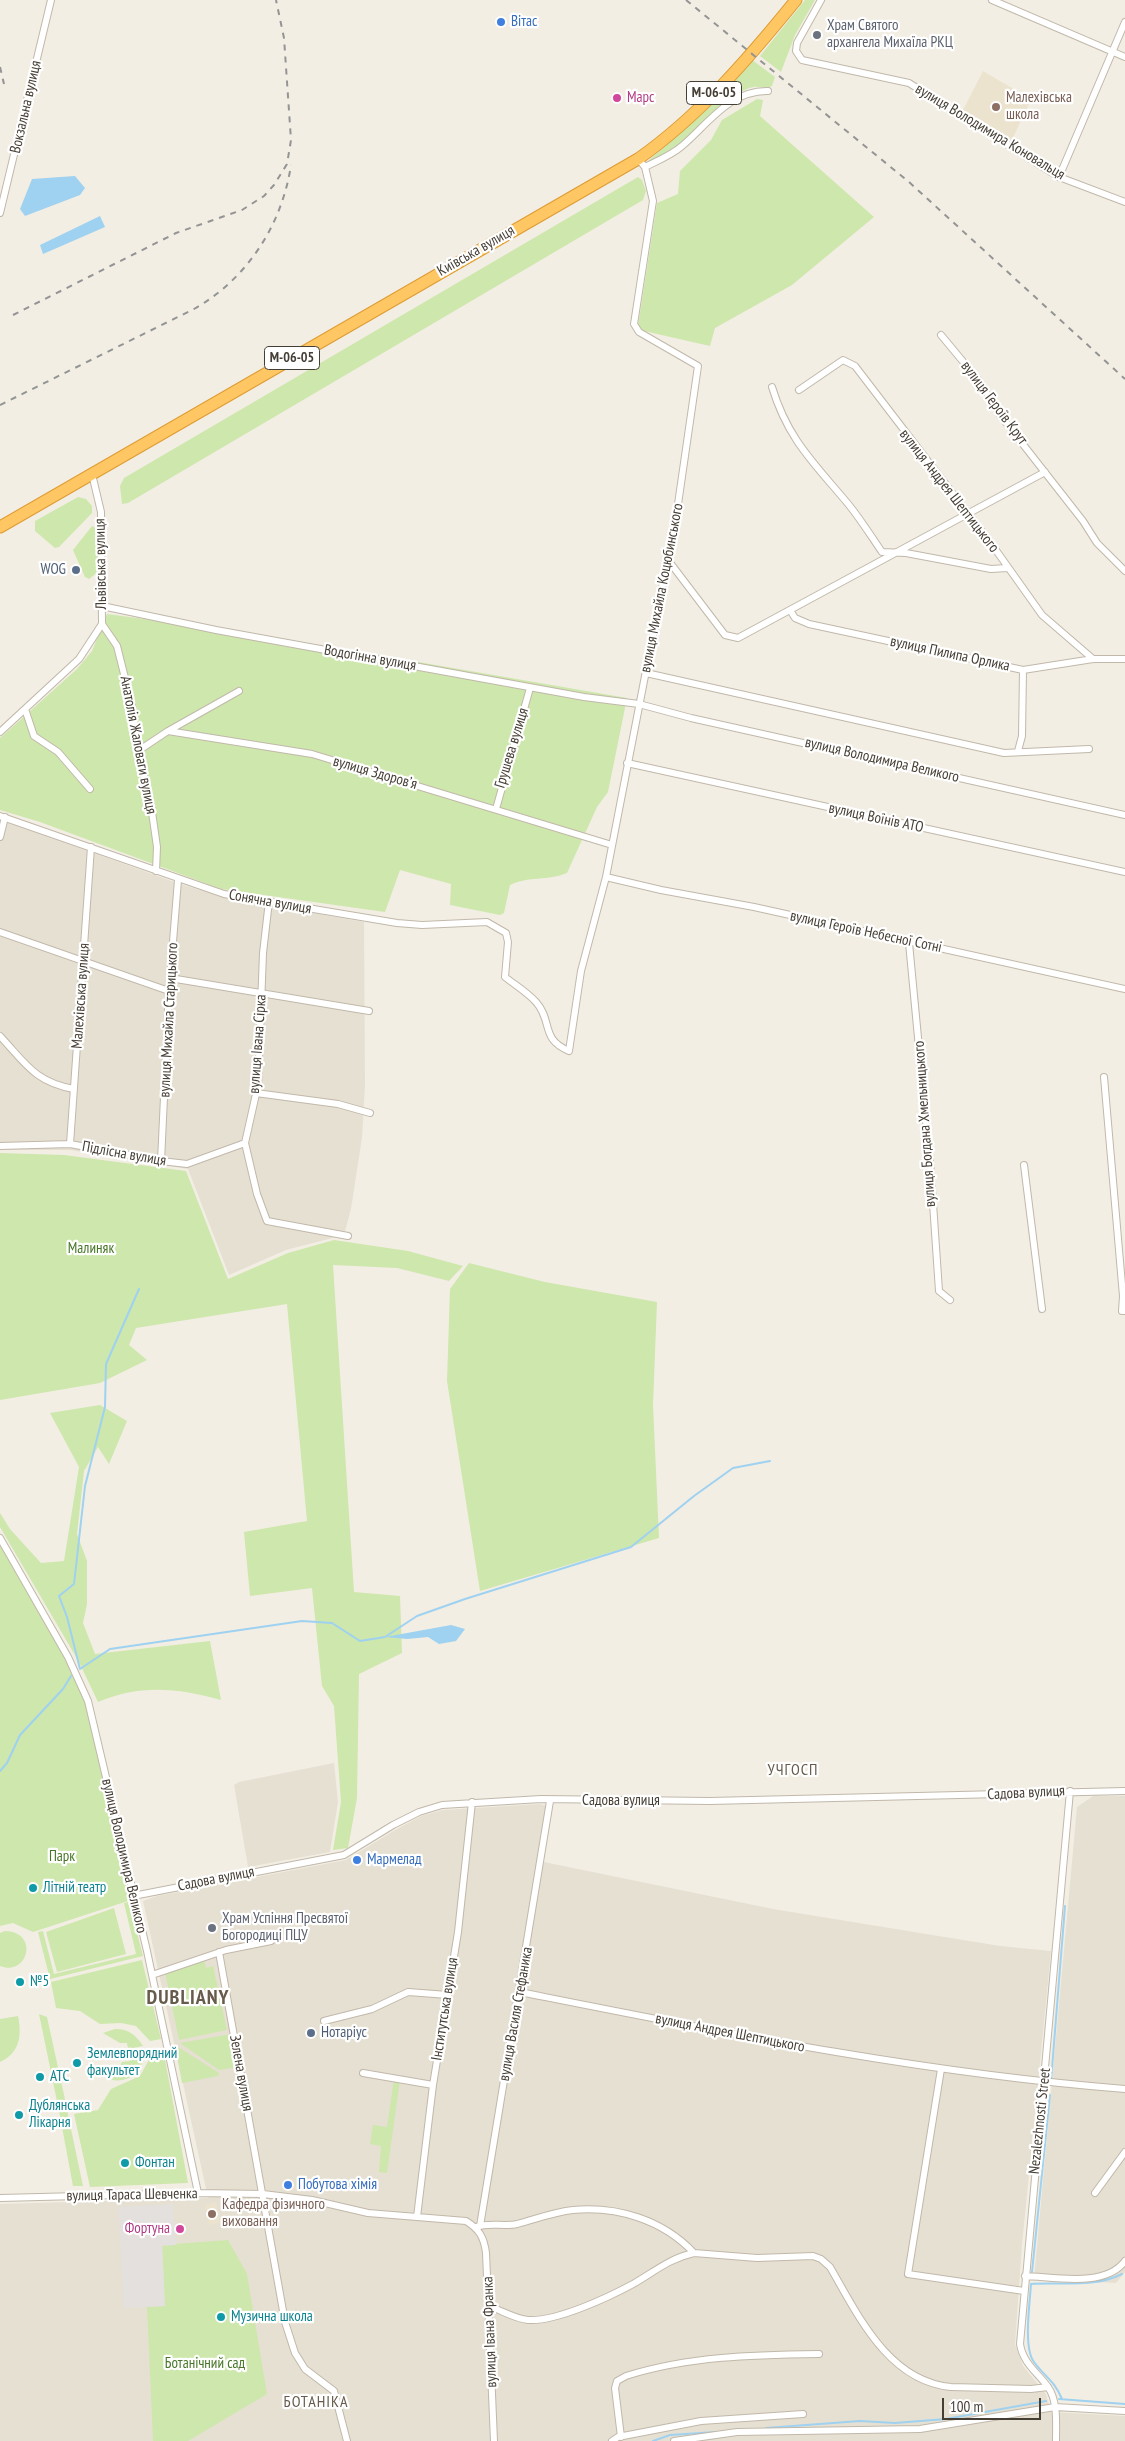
<!DOCTYPE html>
<meta charset="utf-8">
<style>
body{margin:0}
#map{position:relative;width:1125px;height:2441px;overflow:hidden;background:#f2eee4;font-family:"PT Sans Narrow",sans-serif}
canvas{display:block}
.scale{position:absolute;left:942px;top:2398px;width:99px;height:22px;box-sizing:border-box;border:2px solid #453e34;border-top:0;padding-left:6px;font-size:15px;line-height:18px;white-space:nowrap;color:#453e34;-webkit-text-stroke:4px #fff;paint-order:stroke}
</style>
<div id="map">
<canvas width="1125" height="2441"></canvas>
<div class="scale">100 m</div>
</div>
<script>
const context = document.querySelector('canvas').getContext('2d');
context.lineJoin = 'round';
function fillPath(path, color) { context.fillStyle = color; context.fill(path, 'evenodd'); }
function stroke(path, color, width, dash) { context.strokeStyle = color; context.lineWidth = width; context.lineCap = dash ? 'butt' : 'round'; context.setLineDash(dash || []); context.stroke(path); }
function write(font, color, halo, rows, align = 'center') {
  context.font = font + ' "PT Sans Narrow",sans-serif'; context.lineWidth = 4.5; context.setLineDash([]); context.textBaseline = 'middle'; context.strokeStyle = halo; context.fillStyle = color; for (const [text, x, y, turn = 0] of rows) {
    context.save(); context.translate(x, y); context.rotate((+turn || 0) * Math.PI / 180); context.textAlign = isNaN(turn) ? turn : align; if (halo) context.strokeText(text, 0, 0); context.fillText(text, 0, 0); context.restore();
  }
}
const residential = new Path2D(`
 M0 819 177 883 223 897 364 922 365 1085 362 1138 351 1209 344 1235 286 1250 229 1275 188 1169 70 1150H0Z
 M334 1763 338 1802 330 1852 248 1867 234 1785 239 1782Z
 M1093 1796H1125V2272L1116 2283 1034 2279 1077 1807Z
 M540 1804 547 1806 539 1861 773 1909 1000 1946 1051 1951 1022 2245 1015 2344 1023 2366 1046 2394 1051 2412 1125 2416V2441H0V2204L208 2198 143 1901 157 1896 346 1860 395 1830 421 1816 443 1810Z`);
const education = new Path2D(`
 M983 71 1017 91 1015 95 1029 104 1011 142 963 110Z
 M216 2202 220 2223 209 2225 205 2205Z`);
const green = new Path2D(`
 M805 0H815L795 35 781 72 760 56Z
 M751 59 775 77 772 86C766 90 761 86 754 87 746 88 737 94 730 99 711 113 671 161 648 161L705 111Z
 M757 99 763 100 760 116 874 217 792 285 715 328 710 346 644 331 638 326 657 203 678 194 680 171 711 140 722 120Z
 M638 177 642 180 646 191 643 200 128 503 122 504 120 486 124 478Z
 M78 497 86 499 92 506V513L59 547 55 548 35 531V521Z
 M92 526 97 529 98 572 89 579 85 577 73 550Z
 M107 614 250 633 627 698 608 792 597 807 567 873C548 881 528 876 510 885L504 913 500 915 450 905 451 884 400 870 385 912 221 889 40 822 0 810V738L77 669 92 651Z
 M0 1153 64 1155 186 1171 228 1279 288 1253 334 1240 408 1251 463 1266 449 1281 397 1268 333 1265 354 1592 400 1596 402 1653 359 1674 357 1798 348 1848 333 1850 341 1802 334 1706 322 1686 312 1588 250 1596 244 1532 307 1521 287 1304 136 1328 129 1345 147 1360 100 1383 0 1400Z
 M469 1263 545 1282 657 1302 653 1405 659 1538 480 1591 447 1381 450 1289Z
 M100 1405 127 1421 109 1464 98 1447 84 1471 77 1534 87 1561V1604L83 1623 95 1654 210 1641 221 1700C177 1688 141 1684 98 1702L79 1662 0 1527V1513L10 1529 41 1563 64 1561 79 1467 50 1413Z
 M0 1538 68 1657 88 1701 134 1899 33 1932 13 1923 0 1926Z
 M129 1902 143 1956 50 1979 38 1932 43 1931 54 1974 136 1954 124 1903Z
 M114 1908 126 1954 57 1972 46 1932Z
 M5 1931C40 1932 28 1977 0 1966V1933Z
 M204 1959 206 1968 213 1966 227 2030 179 2040 165 1972Z
 M142 1960 161 2039 150 2041 136 2026 121 2023 100 2024 80 2011 56 2008 51 1982Z
 M39 2014 47 2017 66 2104 58 2106Z
 M18 2016C22 2035 20 2053 0 2062V2019Z
 M115 2029C129 2029 136 2035 143 2046L128 2049 127 2043H120L103 2033Z
 M231 2034 237 2067 219 2070 180 2043Z
 M175 2045 219 2073 218 2076 182 2083Z
 M143 2054C144 2071 129 2083 112 2080L122 2062 130 2061 129 2056Z
 M164 2054 188 2183 90 2187 74 2114 98 2110 111 2089 140 2076 151 2056Z
 M394 2079 400 2080 387 2173 379 2172 381 2146 370 2144 373 2125 387 2127Z
 M67 2110 83 2186H73L59 2111Z
 M228 2240 247 2274 267 2394 188 2441H153L147 2307 165 2306 162 2245Z`);
const parking = new Path2D(`
 M173 2204 176 2245 162 2246 165 2306 124 2308 118 2207Z`);
const water = new Path2D(`
 M75 176 85 188 80 195 25 216 20 209 32 179Z
 M100 216 105 227 43 254 40 245Z
 M451 1625 465 1629 456 1641 439 1644 428 1637 407 1639 385 1637Z`);
const stream = new Path2D(`
 M139 1289 106 1364 105 1407 85 1486 74 1584 59 1596 67 1617 80 1669 110 1649 302 1621 332 1623 360 1641 385 1637 417 1616 465 1599 631 1547 694 1496 733 1468 770 1461
 M0 1771 7 1763 20 1735 63 1689 71 1676
 M1051 2081 1065 1906
 M1032 2272 1050 2095
 M1059 2399 1125 2404
 M1062 2399C1054 2380 1045 2377 1034 2362 1023 2348 1030 2302 1031 2284 1061 2282 1094 2288 1122 2274
 M766 2428 860 2421 895 2423 946 2419 1046 2401
 M653 2441 670 2435 716 2432`);
const street = new Path2D(`
 M821 0 797 43 796 51 802 60 909 83 1059 177 1125 202
 M992 0 1125 57
 M645 167C657 161 672 155 682 146 708 124 730 90 768 91
 M1059 177 1125 22
 M0 213 51 0
 M941 335 980 382 1000 415 1083 521 1097 543 1125 571
 M772 387C788 440 815 464 849 505 861 520 871 536 882 552L906 553 991 569 1007 568
 M799 390 843 360 855 366 993 546 1042 615 1093 659
 M668 560 725 635 738 638 1045 472
 M102 606 216 630 584 697 639 704 691 718 1125 815
 M790 610 795 618 809 624 1023 670 1093 659H1125
 M102 624 117 646 132 706 138 751 151 805 157 847 156 871
 M646 673 1004 753 1089 749
 M25 709 34 736 58 752 90 789
 M168 731 239 691
 M0 732 79 659 102 624 101 512 92 474
 M138 751 168 731 312 754 612 845
 M1018 751 1022 736 1023 670
 M627 763 1125 872
 M496 809 530 688
 M0 816 224 894 397 923 422 925 487 922 506 933 508 942 505 977C515 985 527 992 536 1002 553 1021 540 1039 569 1051L581 971 606 877 677 511 698 366 639 332 634 324 653 201 645 167 638 159
 M0 837 5 817
 M606 877 661 890 754 907 1125 989
 M269 901 263 953 258 1085 245 1143 257 1194 267 1221 348 1236
 M0 932 169 991
 M909 943 931 1174 939 1291 950 1300
 M170 978 369 1011
 M0 1036C26 1064 35 1082 74 1089
 M1104 1077 1123 1296 1122 1311H1125
 M256 1093 338 1104 370 1113
 M70 1144 91 847
 M0 1146 70 1144 161 1161 187 1164 245 1143
 M161 1161 169 991 178 880
 M1024 1165 1042 1309
 M0 1538 68 1657 88 1701 147 1951 198 2193
 M133 1896 344 1855 393 1825 419 1812 442 1805 541 1799 710 1801 1125 1791
 M219 1952 285 2322 295 2353 305 2369 334 2391 347 2441
 M152 1975 226 1950 271 1941
 M520 1992C721 2032 921 2073 1125 2089
 M324 2021 372 2009 408 1992 448 1995
 M941 2069 908 2274 1024 2291
 M363 2073 433 2085
 M1095 2193 1125 2152
 M0 2198 198 2193 263 2194 312 2200 368 2213 466 2221C479 2229 484 2237 486 2253L494 2441
 M417 2217 433 2085 458 1932 472 1802
 M480 2226 550 1801
 M476 2227C489 2222 504 2227 517 2224 536 2219 554 2212 573 2210 618 2206 663 2220 694 2253L757 2258 813 2256 821 2259 830 2267C858 2315 888 2381 951 2387L1031 2389 1048 2387
 M1025 2276C1055 2277 1105 2288 1125 2261
 M488 2306C501 2310 515 2319 528 2320 556 2322 609 2297 633 2284 654 2272 670 2258 694 2253
 M621 2437 615 2388 617 2381 626 2376C689 2356 754 2355 819 2354
 M612 2441 618 2437 701 2421 803 2414
 M674 2441 737 2432 920 2429 1055 2407 1125 2411
 M1056 2441C1056 2424 1058 2401 1048 2387 1037 2372 1023 2363 1020 2344L1070 1791`);
const highway = new Path2D(`
 M0 527 638 159C699 116 749 58 796 0`);
const rail = new Path2D(`
 M686 0 909 182 1125 379
 M0 67 4 84
 M13 315 176 233 242 210 264 196 274 185 287 164 291 140 284 38 276 0
 M0 405 194 309C247 279 282 225 291 165`);
const markers = [
 [501,22,5,"#3f7fe0"],
 [817,35,5,"#6b7280"],
 [617,98,5,"#d1479c"],
 [996,107,5,"#8d6e63"],
 [76,570,5,"#5c6f8a"],
 [357,1860,5,"#3f7fe0"],
 [33,1888,5,"#0f9aa8"],
 [212,1928,5,"#6b7280"],
 [20,1982,5,"#0f9aa8"],
 [311,2033,5,"#5c6f8a"],
 [77,2063,5,"#0f9aa8"],
 [40,2077,5,"#0f9aa8"],
 [19,2115,5,"#0f9aa8"],
 [125,2163,5,"#0f9aa8"],
 [288,2185,5,"#3f7fe0"],
 [212,2214,5,"#8d6e63"],
 [180,2229,5,"#d1479c"],
 [221,2317,5,"#0f9aa8"]
];
const shields = [
 [714,93,55],
 [292,358,55]
];
const shieldNames = [
 ["М-06-05",714,93],
 ["М-06-05",292,358]
];
const shopNames = [
 ["Вітас",511,22],
 ["Мармелад",367,1860],
 ["Побутова хімія",298,2185]
];
const worshipNames = [
 ["Храм Святого",827,26],
 ["архангела Михаїла РКЦ",827,43],
 ["Храм Успіння Пресвятої",222,1919],
 ["Богородиці ПЦУ",222,1936]
];
const hotelNames = [
 ["Марс",627,98],
 ["Фортуна",170,2229,"right"]
];
const educationNames = [
 ["Малехівська",1006,98],
 ["школа",1006,115],
 ["Кафедра фізичного",222,2205],
 ["виховання",222,2222]
];
const streetNames = [
 ["Вокзальна вулиця",26,107,-77],
 ["вулиця Володимира Коновальця",990,132,31],
 ["Київська вулиця",476,251,-30],
 ["вулиця Героїв Крут",994,403,53],
 ["вулиця Андрея Шептицького",949,491,52],
 ["Львівська вулиця",101,564,-91],
 ["вулиця Михайла Коцюбинського",662,588,-79],
 ["вулиця Пилипа Орлика",950,654,12],
 ["Водогінна вулиця",370,658,10],
 ["Анатолія Жаловаги вулиця",138,745,79],
 ["Грушева вулиця",512,748,-73],
 ["вулиця Володимира Великого",882,760,13],
 ["вулиця Здоровʼя",375,773,16],
 ["вулиця Воїнів АТО",876,818,12],
 ["Сонячна вулиця",270,902,10],
 ["вулиця Героїв Небесної Сотні",866,932,12],
 ["Малехівська вулиця",81,996,-86],
 ["вулиця Михайла Старицького",169,1020,-87],
 ["вулиця Івана Сірка",258,1044,-86],
 ["вулиця Богдана Хмельницького",925,1124,-94],
 ["Підлісна вулиця",124,1154,10],
 ["Садова вулиця",1026,1793,-3],
 ["Садова вулиця",621,1801],
 ["вулиця Володимира Великого",124,1856,77],
 ["Садова вулиця",216,1879,-11],
 ["Інститутська вулиця",445,2009,-81],
 ["вулиця Василя Стефаника",516,2014,-80],
 ["вулиця Андрея Шептицького",730,2033,11],
 ["Зелена вулиця",241,2073,80],
 ["Nezalezhnosti Street",1040,2121,-84],
 ["вулиця Тараса Шевченка",132,2195,-1],
 ["вулиця Івана Франка",490,2332,-92]
];
const serviceNames = [
 ["WOG",66,570],
 ["Нотаріус",321,2033,"left"]
];
const parkNames = [
 ["Малиняк",91,1249],
 ["Парк",62,1857],
 ["Ботанічний сад",205,2364]
];
const cultureNames = [
 ["Літній театр",43,1888],
 ["№5",30,1982],
 ["Землевпорядний",87,2054],
 ["факультет",87,2071],
 ["АТС",50,2077],
 ["Дублянська",29,2106],
 ["Лікарня",29,2123],
 ["Фонтан",135,2163],
 ["Музична школа",231,2317]
];
const neighbourhoodNames = [
 ["УЧГОСП",793,1770],
 ["БОТАНІКА",316,2402]
];
const districtNames = [
 ["DUBLIANY",188,1998]
];
fillPath(residential, '#e6e0d2');
fillPath(education, '#ece3ce');
fillPath(green, '#cee7ac');
fillPath(parking, '#e3e0dd');
fillPath(water, '#9fd1f0');
stroke(stream, '#9fd1f0', 2);
stroke(street, '#c1b8aa', 8);
stroke(highway, '#de9b32', 13);
stroke(street, '#fff', 6);
stroke(highway, '#ffc763', 11);
stroke(rail, '#949494', 2, [6, 6]);
for (const [x, y, r, color] of markers) { const dot = new Path2D(); dot.arc(x, y, r, 0, 2 * Math.PI); context.fillStyle = color; context.fill(dot); stroke(dot, '#fff', 2); }
for (const [x, y, w] of shields) { const box = new Path2D(); box.roundRect(x - w / 2, y - 11.5, w, 23, 4); context.fillStyle = '#fff'; context.fill(box); stroke(box, '#453e34', 1); }
write('bold 14px', '#453e34', null, shieldNames);
write('15px', '#366cbe', '#fff', shopNames, 'left');
write('15px', '#5b616d', '#fff', worshipNames, 'left');
write('15px', '#b23c85', '#fff', hotelNames, 'left');
write('15px', '#785e54', '#fff', educationNames, 'left');
write('15px', '#453e34', '#fff', streetNames);
write('15px', '#4e5e75', '#fff', serviceNames, 'right');
write('15px', '#477627', '#fff', parkNames);
write('15px', '#0d838f', '#fff', cultureNames, 'left');
context.letterSpacing = '1px';
write('16px', '#675b4b', '#fff', neighbourhoodNames);
context.letterSpacing = '0px';
context.letterSpacing = '1px';
write('bold 20px', '#675b4b', '#fff', districtNames);
context.letterSpacing = '0px';
</script>
